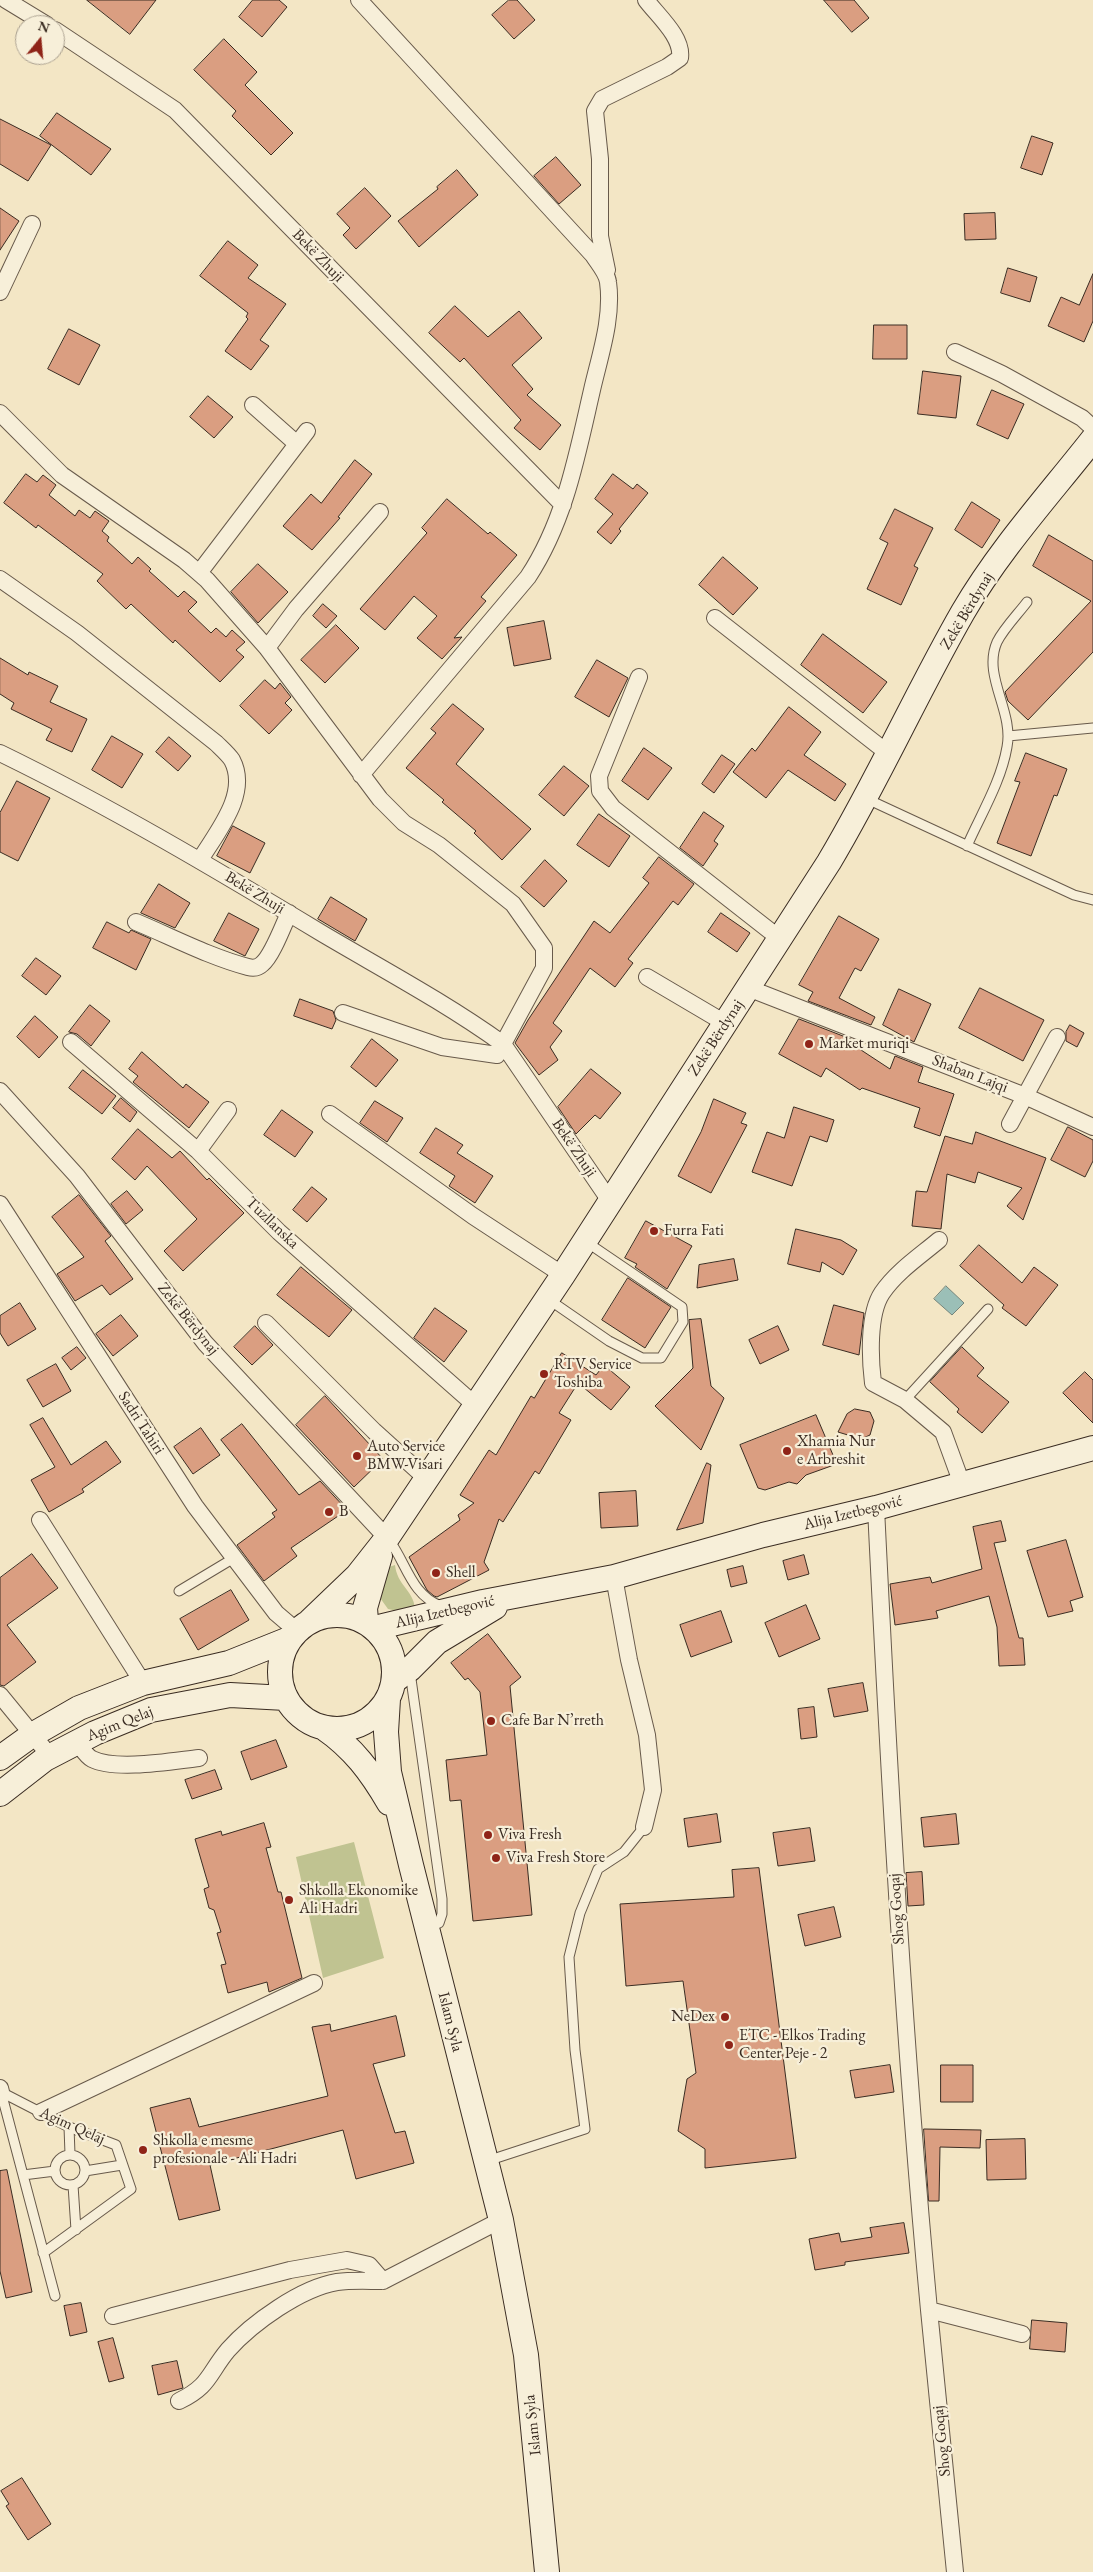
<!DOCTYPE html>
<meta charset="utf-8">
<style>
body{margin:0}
#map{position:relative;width:1093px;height:2572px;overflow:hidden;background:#f3e6c5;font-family:"EB Garamond",serif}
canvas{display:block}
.north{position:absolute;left:15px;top:15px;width:50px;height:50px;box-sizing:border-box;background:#f7efd9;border:1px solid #aba190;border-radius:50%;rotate:17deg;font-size:14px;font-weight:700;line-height:20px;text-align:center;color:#3a2c22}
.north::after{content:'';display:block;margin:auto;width:18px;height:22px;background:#8f2418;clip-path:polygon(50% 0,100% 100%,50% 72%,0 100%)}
</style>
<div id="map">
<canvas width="1093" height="2572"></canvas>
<div class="north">N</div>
</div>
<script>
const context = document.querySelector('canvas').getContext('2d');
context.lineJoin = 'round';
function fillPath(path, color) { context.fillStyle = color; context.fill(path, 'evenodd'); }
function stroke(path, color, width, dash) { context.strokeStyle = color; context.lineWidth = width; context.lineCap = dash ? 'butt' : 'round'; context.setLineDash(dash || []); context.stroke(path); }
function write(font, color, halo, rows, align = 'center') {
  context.font = font + ' "EB Garamond",serif'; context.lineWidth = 4.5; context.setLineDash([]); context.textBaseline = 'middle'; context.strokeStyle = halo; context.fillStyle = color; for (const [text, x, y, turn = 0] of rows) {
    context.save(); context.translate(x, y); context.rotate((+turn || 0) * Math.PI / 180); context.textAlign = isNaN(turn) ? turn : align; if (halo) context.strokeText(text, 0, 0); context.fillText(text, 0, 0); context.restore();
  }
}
const green = new Path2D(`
 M395 1565C397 1585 413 1590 415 1608L398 1611 388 1609 378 1595 386 1568Z
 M354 1842 384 1958 323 1978 296 1857Z`);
const water = new Path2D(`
 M946 1286 964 1303 952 1315 934 1299Z`);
const building = new Path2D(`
 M87 0H156L130 34Z
 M253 0H279L287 7 262 37 239 17Z
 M509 0H517L535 20 514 39 492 15Z
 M824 0H854L869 18 852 32Z
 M224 39 257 72 245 85 293 133 271 155 232 116 236 111 194 70Z
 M57 113 111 149 91 175 40 136Z
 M0 119 51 145 28 181 0 164Z
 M1032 136 1053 143 1042 175 1021 168Z
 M556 157 581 185 559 204 534 176Z
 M457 170 478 195 419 247 398 221 438 189 437 187Z
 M365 188 391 216 356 249 343 235 350 228 337 214Z
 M0 208 19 221 0 250Z
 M995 213 996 239 965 240 964 214Z
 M228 241 258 265 248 278 286 304 260 340 269 346 251 370 225 351 248 319 246 317 248 313 200 276Z
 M1008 268 1037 277 1030 302 1001 293Z
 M1093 274V321L1084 342 1048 326 1061 297 1079 305Z
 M455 306 488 337 519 311 542 338 512 365 533 389 527 395 561 425 540 450 514 428 521 420 464 358 460 362 429 333Z
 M874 325H907V359H873Z
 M69 329 100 345 79 385 48 369Z
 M923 371 961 376 956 418 918 414Z
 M992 390 1024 404 1008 439 977 425Z
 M208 396 233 417 214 438 190 417Z
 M355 460 372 474 338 517 340 518 312 550 283 526 311 494 321 503Z
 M26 474 37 482 43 475 56 485 49 495 75 516 79 510 90 518 95 511 109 521 102 531 109 537 107 541 132 564 138 557 151 569 149 571 178 597 184 591 197 602 188 611 211 633 216 628 226 637 232 630 245 642 236 650 244 657 220 682 175 640 173 643 131 604 126 609 97 581 103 574 38 525 36 528 4 503Z
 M613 474 633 489 637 484 648 493 619 529 621 531 611 544 597 532 613 514 595 499Z
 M447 499 488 534 490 532 517 555 481 597 486 601 454 638 462 637 442 659 417 638 437 616 414 596 385 630 360 609 427 533 422 528Z
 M972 502 1000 520 982 548 955 530Z
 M895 509 933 528 914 566 918 568 901 605 867 589 888 543 880 539Z
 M1049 535 1093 561V652L1028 720 1008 701 1005 692 1091 601 1033 566Z
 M723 557 758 588 733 615 699 585Z
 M258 564 288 592 258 623 231 592Z
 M323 604 337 616 326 628 313 616Z
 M544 621 551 659 514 666 507 628Z
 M336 625 359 648 325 683 301 660Z
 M823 634 887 682 863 713 801 665Z
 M0 658 28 675 29 672 58 686 50 702 87 719 72 752 46 740 52 729 11 709 14 703 0 694Z
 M597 660 628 678 609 717 575 697Z
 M265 680 275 689 280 683 291 697 285 703 292 710 269 734 240 706Z
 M453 704 484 729 456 764 531 829 502 860 474 833 476 831 442 802 444 800 406 768 436 733 431 729Z
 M789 707 821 732 804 755 846 784 835 801 788 770 766 798 733 772 752 748 755 751Z
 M112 736 143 754 122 788 92 770Z
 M169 737 191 756 178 771 156 752Z
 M644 748 672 768 648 800 622 781Z
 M1026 753 1067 769 1057 796 1054 795 1031 856 997 843 1020 782 1015 781Z
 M722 755 735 764 714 793 702 784Z
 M564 766 589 786 564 816 539 795Z
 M17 781 50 798 18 861 0 852V813Z
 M704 812 724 826 714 841 718 844 703 866 680 848Z
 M599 814 630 836 609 867 577 845Z
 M233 826 265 843 250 873 217 856Z
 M659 857 694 884 678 905 673 901 628 959 633 963 615 987 590 968 553 1023 562 1031 550 1047 558 1060 539 1075 515 1043 528 1020 594 921 610 933 649 883 643 878Z
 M545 860 567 881 544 907 521 887Z
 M159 884 190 903 175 928 141 913Z
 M331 897 367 919 355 941 318 919Z
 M229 913 259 929 245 956 214 941Z
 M721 913 750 933 737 952 708 932Z
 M839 916 879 939 861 971 855 968 839 998 875 1017 871 1025 808 1001 813 992 799 985Z
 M107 922 129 933 131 930 151 939 136 970 93 948Z
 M36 958 61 976 46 995 22 976Z
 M980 988 1044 1020 1023 1061 959 1028Z
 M899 989 931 1004 914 1042 883 1025Z
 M300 999 333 1011 336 1020 332 1029 294 1016Z
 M90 1005 110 1021 91 1046 77 1034 69 1032Z
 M35 1016 58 1037 39 1058 17 1037Z
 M799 1019 861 1043 858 1048 890 1069 895 1056 923 1067 918 1082 954 1094 940 1136 914 1127 920 1108 862 1088 860 1090 826 1068 821 1077 779 1054Z
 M1070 1025 1084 1033 1077 1047 1066 1041V1032Z
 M372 1039 398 1060 376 1087 351 1067Z
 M142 1052 183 1088 186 1084 209 1102 189 1128 133 1082 138 1076 129 1069Z
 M591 1069 621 1093 600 1119 595 1115 576 1134 558 1107Z
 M83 1070 116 1096 102 1114 69 1088Z
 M121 1098 137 1112 130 1122 113 1108Z
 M714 1099 746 1113 741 1123 747 1125 711 1193 678 1176 701 1132Z
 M375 1101 403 1118 387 1142 360 1123Z
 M794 1107 834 1120 827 1142 810 1136 792 1186 752 1172 767 1132 784 1138Z
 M282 1110 313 1132 295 1157 264 1135Z
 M1068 1127 1093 1140V1161L1085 1177 1051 1160Z
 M436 1128 463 1145 457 1153 493 1176 475 1203 449 1186 455 1176 420 1153Z
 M138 1129 172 1158 180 1151 207 1180 209 1178 244 1213 183 1271 164 1251 197 1219 147 1166 135 1180 112 1159Z
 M976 1132 1046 1158 1023 1220 1007 1206 1022 1188 978 1172 975 1183 947 1174 941 1229 912 1226 916 1191 927 1192 945 1136 972 1144Z
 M312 1187 327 1199 307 1222 293 1210Z
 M127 1191 143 1210 126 1224 111 1204Z
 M79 1195 111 1236 105 1241 133 1279 110 1295 102 1285 75 1301 57 1274 84 1257 52 1217Z
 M646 1221 692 1246 667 1289 635 1267 637 1264 625 1258Z
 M796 1229 841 1240 857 1250 843 1275 822 1262 820 1272 788 1264Z
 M979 1245 1022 1283 1034 1267 1058 1285 1026 1326 1002 1308 1004 1305 960 1266Z
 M734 1259 738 1280 697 1288 699 1265Z
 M301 1267 352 1310 329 1337 277 1295Z
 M628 1278 671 1307 645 1348 602 1320Z
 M20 1303 36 1329 8 1346 0 1333V1316Z
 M834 1305 864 1313 859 1355 823 1345Z
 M435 1308 467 1331 444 1362 414 1338Z
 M121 1315 138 1336 113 1356 96 1334Z
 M701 1319 711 1386 724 1398 701 1450 655 1406 693 1368 689 1320Z
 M255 1326 273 1345 252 1365 234 1347Z
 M778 1326 789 1350 760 1364 749 1340Z
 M77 1347 86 1358 71 1370 62 1358Z
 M962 1347 984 1368 977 1376 1009 1402 982 1433 957 1412 959 1409 930 1382Z
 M562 1353 596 1375 604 1365 630 1387 611 1410 578 1383 559 1413 571 1420 539 1474 535 1471 503 1522 499 1519 484 1562 489 1570 437 1597 434 1596 427 1590 409 1557 460 1520 458 1515 474 1503 460 1495 489 1450 496 1455 531 1396 534 1398Z
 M56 1364 71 1391 43 1407 27 1380Z
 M1085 1372 1093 1380V1423L1063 1393Z
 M325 1396 383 1459 354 1487 296 1425Z
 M855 1409 870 1412 874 1421 870 1435 861 1439 838 1432 847 1414Z
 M816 1415 833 1455 834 1465 806 1475 797 1484 789 1482 765 1490 758 1488 740 1445Z
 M43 1418 71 1465 106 1441 121 1462 82 1489 84 1492 49 1512 31 1480 55 1467 30 1425Z
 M242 1424 299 1495 320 1481 347 1510 291 1548 297 1556 264 1581 237 1545 275 1517 272 1513 277 1510 221 1440Z
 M201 1428 220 1455 193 1474 174 1447Z
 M707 1463 711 1465 703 1523 677 1530Z
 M636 1491 638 1526 601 1528 599 1493Z
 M1001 1521 1006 1541 994 1543 1019 1638H1023L1025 1665 999 1666 997 1627 989 1596 936 1611 938 1618 895 1625 890 1584 930 1577 932 1583 982 1569 973 1527Z
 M1066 1540 1083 1597 1070 1601 1073 1611 1048 1617 1027 1551Z
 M32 1554 58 1588 7 1625 36 1662 4 1686 0 1685V1578Z
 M804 1555 809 1574 788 1580 783 1561Z
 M743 1566 747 1583 731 1587 727 1570Z
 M231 1590 249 1620 198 1650 180 1619Z
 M806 1605 820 1639 779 1657 765 1623Z
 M721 1611 732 1642 691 1657 680 1625Z
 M488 1634 521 1677 510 1686 532 1915 473 1921 461 1800 450 1801 446 1760 487 1755 480 1692 468 1678 465 1680 451 1663Z
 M863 1683 868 1711 834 1717 828 1689Z
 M814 1707 817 1737 801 1739 798 1709Z
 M276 1740 287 1767 251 1780 241 1752Z
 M215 1770 222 1789 192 1799 185 1780Z
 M717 1814 721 1842 688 1847 684 1819Z
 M956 1814 959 1844 924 1847 921 1818Z
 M264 1823 271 1847 266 1848 278 1892H281L302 1978 269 1992 267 1982 228 1993 221 1965 226 1964 217 1933 221 1932 214 1910 209 1908 204 1889 209 1887 195 1839 221 1831 222 1835Z
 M810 1828 815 1861 778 1866 773 1833Z
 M759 1868 796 2158 705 2168V2149L678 2131 687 2079 696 2073 683 1981 626 1986 620 1904 734 1897 732 1870Z
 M922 1872 924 1905 908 1906 906 1873Z
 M834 1907 841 1937 805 1946 798 1915Z
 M396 2016 405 2056 373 2064 395 2133 405 2131 414 2163 356 2179 343 2130 210 2165 220 2210 179 2220 150 2108 190 2098 199 2127 328 2096 312 2027 330 2024 331 2031Z
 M890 2065 894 2092 855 2098 850 2071Z
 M941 2065H973V2102H941Z
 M924 2129 981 2130 980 2148 940 2147 939 2201H929Z
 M1025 2139 1026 2179 987 2180 986 2140Z
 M7 2170 32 2292 6 2298 0 2271V2171Z
 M904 2223 909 2253 845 2262V2265L815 2270 809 2239 839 2233 841 2242 872 2237 870 2228Z
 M81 2303 87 2332 70 2336 64 2306Z
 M1032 2320 1067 2323 1065 2352 1030 2349Z
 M113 2338 124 2378 109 2382 98 2342Z
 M177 2361 183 2388 158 2395 152 2366Z
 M22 2478 51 2524 28 2540 6 2506 9 2504 1 2491Z`);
const lane = new Path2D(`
 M1008 736 1093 728
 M867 799 1074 895 1093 900
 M967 846C981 814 1001 782 1007 747 1014 711 982 676 997 642 1004 628 1018 614 1027 602
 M548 1299 609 1341 642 1358H661L683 1322 682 1307 585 1241
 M905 1400 988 1309
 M389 1540C406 1562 411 1595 441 1606
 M179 1591 234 1558
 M410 1672 442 1899V1914L439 1923 429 1927
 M1 2092 69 2127 116 2145 131 2189 43 2253
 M1 2092 55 2296
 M69 2127 70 2154
 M55 2170a15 15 0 1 1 30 0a15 15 0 1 1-30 0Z
 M487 2161 585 2129 575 2050 569 1957 580 1913 598 1869 624 1852 644 1827
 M85 2171 122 2165
 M23 2175 55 2171
 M73 2185 76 2230`);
const street = new Path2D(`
 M6 0 47 25
 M359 0 593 255C598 263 607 273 608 282 613 318 600 355 592 390 577 455 565 521 528 577L361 775
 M55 30 175 110 563 505
 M607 270 600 236V159L595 111 602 99 667 67 680 58C683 37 658 16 646 0
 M0 292 32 224
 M955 352 1002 374 1082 418 1093 428
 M253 405 297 444
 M0 413 62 475 184 560 207 580 267 648 380 799 404 823 439 845 513 904 544 948V968L503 1044 610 1201
 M199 573 307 431
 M0 579 77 633 216 743C221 748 228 754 232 760 250 794 216 833 200 860
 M715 618 889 754
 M267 648 296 609 380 512
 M639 677 599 776 600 791 613 808 779 938
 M0 753C111 807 217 870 323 934 384 970 446 1003 503 1044L497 1055 442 1047 343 1013
 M136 922C172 937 210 957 248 967 252 968 258 968 262 964 272 956 283 926 289 913
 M647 977 725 1023
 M748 988 1025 1096 1093 1127
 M71 1042 198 1151 279 1232 475 1405
 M0 1091 77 1176 205 1343 387 1538
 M330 1114 473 1216 563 1275
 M1010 1124 1057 1037
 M198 1151 228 1110
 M0 1204 195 1506 276 1613 297 1631
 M939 1240C920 1256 896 1272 882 1293 868 1314 870 1359 873 1383L905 1400 943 1432 962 1484
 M266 1323 374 1431 427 1479
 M876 1508C889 1776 904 2043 929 2310L1022 2334
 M40 1520 143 1683
 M614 1577 629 1660 647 1735 653 1790 644 1827
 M0 1695 50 1756
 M77 1742C81 1747 86 1756 92 1759 116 1771 172 1761 199 1758
 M0 2088 1 2092
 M41 2112 314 1983
 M929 2310 955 2572
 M113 2316 290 2270 347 2260 369 2265 383 2281 501 2220
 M179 2401C210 2386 208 2374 228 2350 252 2323 301 2288 337 2282 352 2280 368 2281 383 2281`);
const secondary = new Path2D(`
 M280 1672a57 57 0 1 1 114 0a57 57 0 1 1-114 0Z
 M310 1621 357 1576 387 1538 563 1275 829 862C878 780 916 694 963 612 999 550 1049 495 1093 439
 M366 1621 365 1608 380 1556
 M375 1628 483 1602 614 1577 763 1535 876 1508 1093 1448
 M394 1681 410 1669 437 1642 495 1607
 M388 1699 386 1732 389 1772 411 1865 501 2220 526 2355 547 2572
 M324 1728C353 1748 371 1772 389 1803
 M0 1758 32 1735 79 1708 143 1683 229 1663 289 1639
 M0 1794 45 1759 95 1733 151 1710 230 1695 286 1698`);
const markers = [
 [809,1044,5,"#8f2418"],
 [654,1231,5,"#8f2418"],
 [544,1374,5,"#8f2418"],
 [787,1451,5,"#8f2418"],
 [357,1456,5,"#8f2418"],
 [329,1512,5,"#8f2418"],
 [436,1573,5,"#8f2418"],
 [491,1721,5,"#8f2418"],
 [488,1835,5,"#8f2418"],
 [496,1858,5,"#8f2418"],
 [289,1900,5,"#8f2418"],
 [725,2017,5,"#8f2418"],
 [729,2045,5,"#8f2418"],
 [143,2150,5,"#8f2418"]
];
const streetNames = [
 ["Bekë Zhuji",318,256,46],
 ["Zekë Bërdynaj",967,611,-59],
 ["Bekë Zhuji",255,893,31],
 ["Zekë Bërdynaj",716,1038,-57],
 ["Shaban Lajqi",970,1074,21],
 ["Bekë Zhuji",574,1148,56],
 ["Tuzllanska",272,1223,44],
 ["Zekë Bërdynaj",188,1319,51],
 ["Sadri Tahiri",141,1423,57],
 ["Alija Izetbegović",853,1513,-14],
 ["Alija Izetbegović",445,1612,-13],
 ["Agim Qelaj",120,1724,-22],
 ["Shog Goqaj",897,1909,-94],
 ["Islam Syla",450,2022,76],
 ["Agim Qelaj",72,2126,24],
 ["Islam Syla",533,2425,-96],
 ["Shog Goqaj",942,2441,-96]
];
const poiNames = [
 ["Market muriqi",819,1044],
 ["Furra Fati",664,1231],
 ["RTV Service",554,1365],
 ["Toshiba",554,1383],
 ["Xhamia Nur",797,1442],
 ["e Arbreshit",797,1460],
 ["Auto Service",367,1447],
 ["BMW-Visari",367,1465],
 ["B",339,1512],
 ["Shell",446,1573],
 ["Cafe Bar N’rreth",501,1721],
 ["Viva Fresh",498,1835],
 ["Viva Fresh Store",506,1858],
 ["Shkolla Ekonomike",299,1891],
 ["Ali Hadri",299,1909],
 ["NeDex",715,2017,"right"],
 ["ETC - Elkos Trading",739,2036],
 ["Center Peje - 2",739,2054],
 ["Shkolla e mesme",153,2141],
 ["profesionale - Ali Hadri",153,2159]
];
fillPath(green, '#c0c391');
fillPath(water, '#9bbfb7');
stroke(water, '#74847b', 1);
fillPath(building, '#da9e81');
stroke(building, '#3a2c22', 1);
stroke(lane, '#685a4b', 11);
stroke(street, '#685a4b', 18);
stroke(secondary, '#3a2c22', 26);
stroke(lane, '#f7efd9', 9);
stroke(street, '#f7efd9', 16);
stroke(secondary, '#f7efd9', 24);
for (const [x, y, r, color] of markers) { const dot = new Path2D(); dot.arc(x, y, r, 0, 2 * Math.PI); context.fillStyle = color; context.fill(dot); stroke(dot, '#f7efd9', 2); }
write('16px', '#3a2c22', '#f7efd9', streetNames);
write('16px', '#3a2c22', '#f7efd9', poiNames, 'left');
</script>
